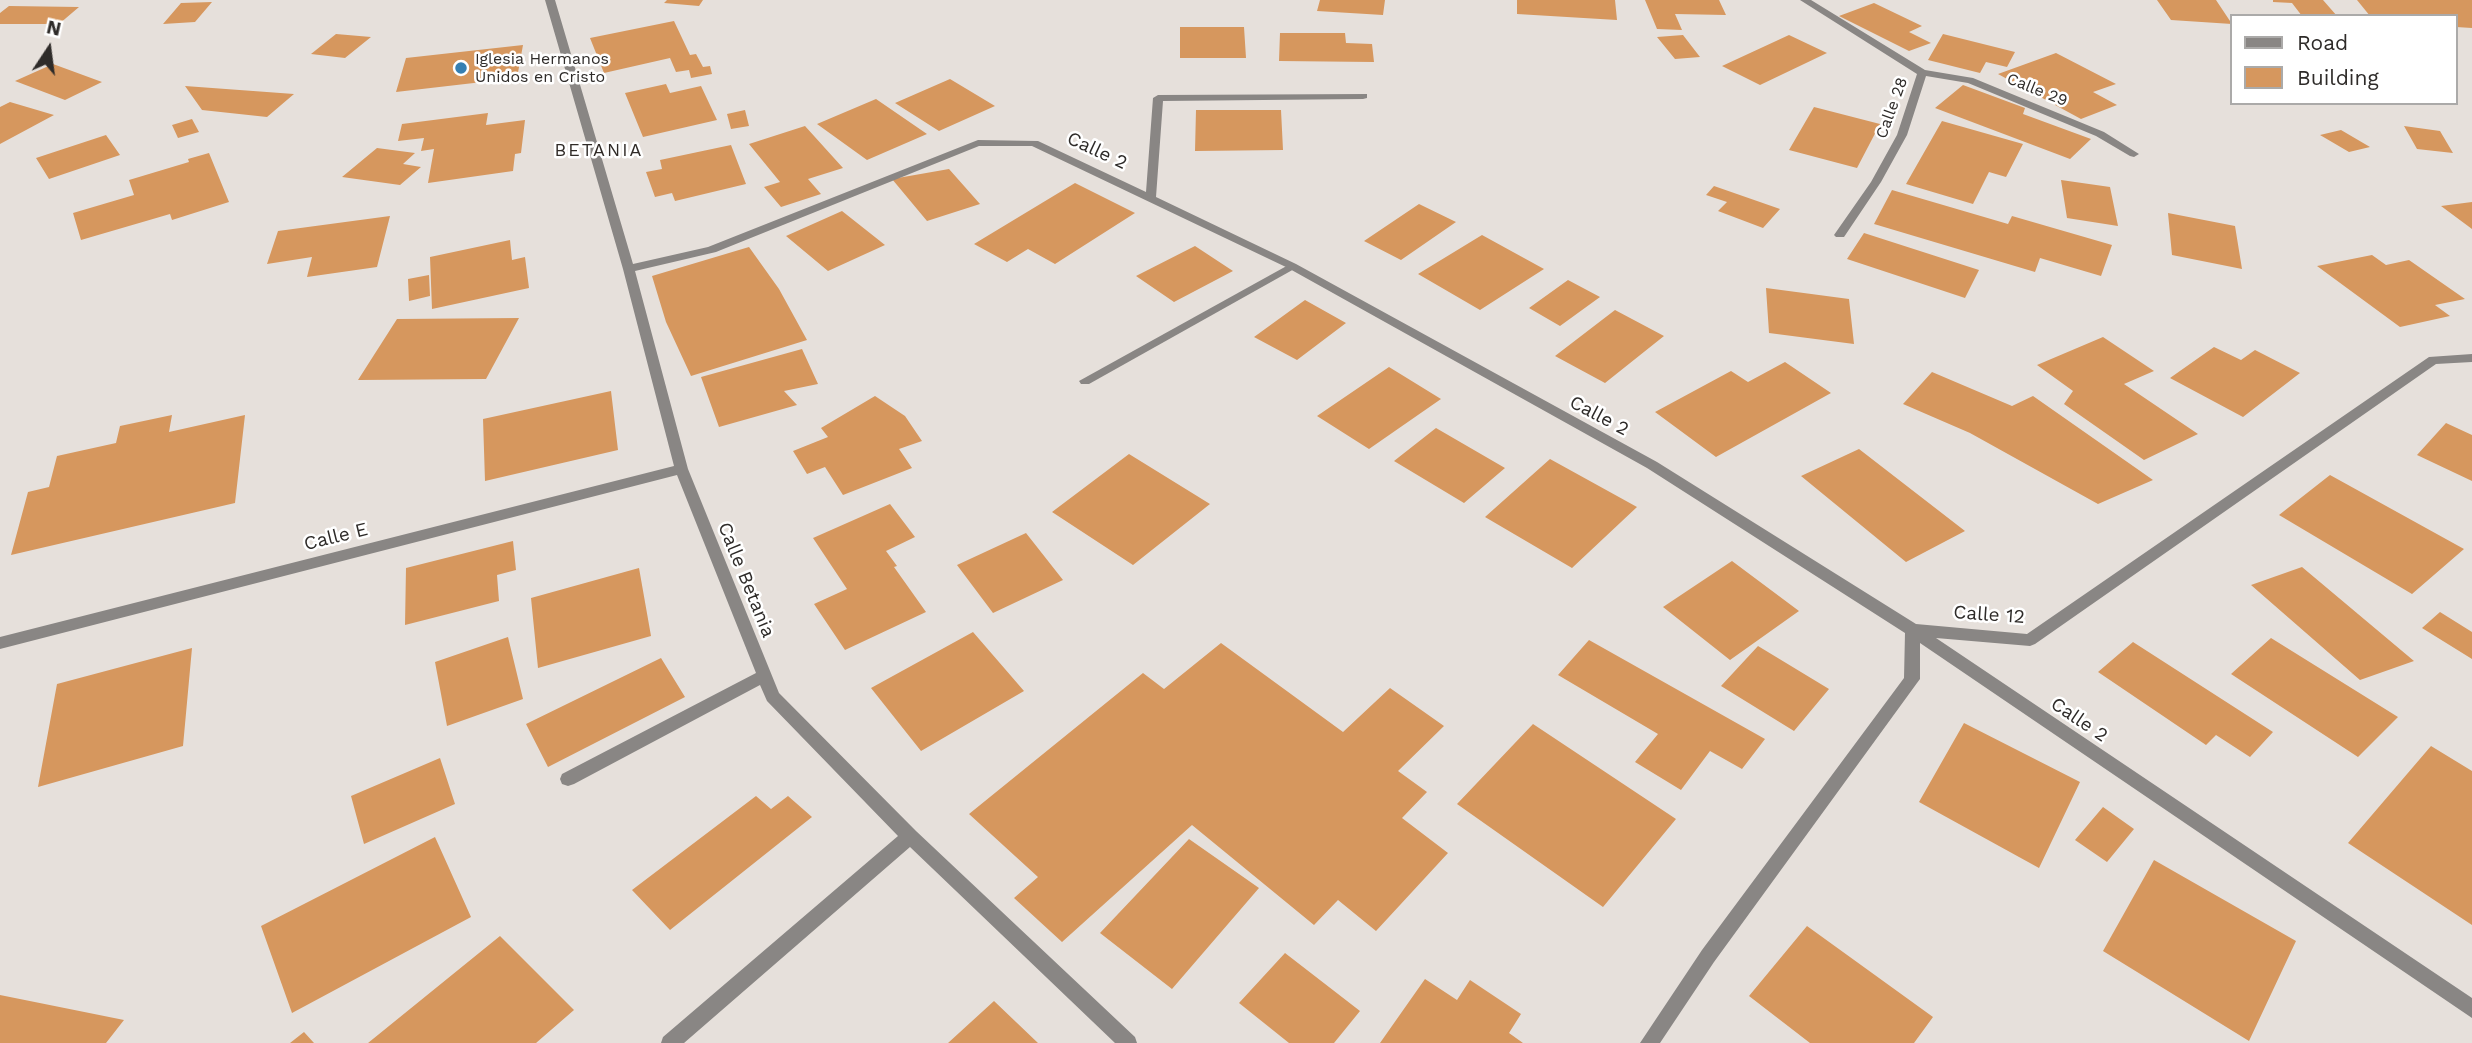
<!DOCTYPE html>
<style>
body{margin:0}
#map{position:relative;width:2472px;height:1043px;overflow:hidden;background:#e6e0db;font-family:"Work Sans",sans-serif}
canvas{display:block}
.legend{position:absolute;left:2230px;top:14px;width:228px;height:91px;box-sizing:border-box;background:#fff;border:2px solid #abaaa9;margin:0;padding:9px 12px;list-style:none;font-size:21px;color:#2e2b29}
.legend li{display:flex;align-items:center;gap:14px;height:35px}
.legend b{width:35px;border:2px solid #abaaa9}
.north{position:absolute;left:14px;top:14px;width:70px;height:70px;-webkit-text-stroke:5px #fff;paint-order:stroke;rotate:13deg;font-size:19px;font-weight:700;line-height:28px;text-align:center;color:#2e2b29}
.north::after{content:'';display:block;margin:auto;width:24px;height:32px;background:#2e2b29;clip-path:polygon(50% 0,100% 100%,50% 72%,0 100%)}
</style>
<div id="map">
<canvas width="2472" height="1043"></canvas>
<ul class="legend">
<li><b style="height:9px;background:#898684"></b>Road</li>
<li><b style="height:19px;background:#d6975e"></b>Building</li>
</ul>
<div class="north">N</div>
</div>
<script>
const context = document.querySelector('canvas').getContext('2d');
context.lineJoin = 'round';
function fillPath(path, color) { context.fillStyle = color; context.fill(path, 'evenodd'); }
function stroke(path, color, width, dash) { context.strokeStyle = color; context.lineWidth = width; context.lineCap = dash ? 'butt' : 'round'; context.setLineDash(dash || []); context.stroke(path); }
function write(font, color, halo, rows, align = 'center') {
  context.font = font + ' "Work Sans",sans-serif'; context.lineWidth = 5; context.setLineDash([]); context.textBaseline = 'middle'; context.strokeStyle = halo; context.fillStyle = color; for (const [text, x, y, turn = 0] of rows) {
    context.save(); context.translate(x, y); context.rotate((+turn || 0) * Math.PI / 180); context.textAlign = isNaN(turn) ? turn : align; if (halo) context.strokeText(text, 0, 0); context.fillText(text, 0, 0); context.restore();
  }
}
const building = new Path2D(`
 M667 0H703L699 6 664 3Z
 M1320 0H1385L1383 15 1317 11Z
 M1517 0H1615L1617 20 1517 14Z
 M1645 0H1719L1726 15 1675 14 1682 30 1657 29Z
 M2157 0H2216L2232 24 2171 20Z
 M2273 0H2323L2337 16H2302L2292 3 2273 2Z
 M2357 0H2472V28L2456 27V16H2370Z
 M212 2 195 22 163 24 181 3Z
 M1874 3 1922 26 1909 32 1931 43 1909 51 1839 16Z
 M9 6 79 7 59 24H0V13Z
 M674 21 690 55 696 54 703 67 710 66 712 74 691 78 689 70 676 72 670 58 604 73 590 38Z
 M1180 27H1244L1246 58H1180Z
 M1280 33H1345L1346 43 1372 44 1374 62 1279 61Z
 M336 34 371 37 345 58 311 54Z
 M1943 34 2015 52 2007 67 1986 62 1980 73 1928 60Z
 M1683 35 1700 57 1675 59 1657 37Z
 M1789 35 1827 53 1760 85 1722 66Z
 M523 45 517 78 396 92 406 58Z
 M2056 53 2116 84 2093 92 2117 105 2081 119 1998 74Z
 M53 64 102 82 65 100 15 81Z
 M950 79 995 106 939 131 895 103Z
 M666 84 670 93 701 86 717 120 643 137 625 93Z
 M1963 85 2025 108 2023 114 2091 139 2070 159 1935 108Z
 M185 86 294 94 267 117 202 110Z
 M876 99 927 134 867 160 817 124Z
 M10 102 54 115 0 144V107Z
 M1814 107 1880 124 1857 168 1789 150Z
 M745 110 749 126 731 129 727 114Z
 M1196 110H1281L1283 150 1195 151Z
 M488 113 486 125 525 120 521 153 515 154 513 171 428 183 434 149 421 151 424 138 398 141 402 124Z
 M192 119 199 132 178 138 172 125Z
 M1942 121 2023 144 2006 177 1989 172 1973 204 1906 184Z
 M805 126 843 168 808 179 821 194 781 207 764 187 780 182 749 144Z
 M2404 126 2440 131 2453 153 2417 149Z
 M2341 130 2370 147 2349 152 2320 135Z
 M106 135 120 155 49 179 36 158Z
 M731 145 746 184 675 201 672 193 655 197 646 172 662 169 660 160Z
 M377 148 415 153 403 164 421 167 400 185 342 177Z
 M209 153 229 202 172 220 170 214 81 240 73 213 134 195 129 180 189 162 188 159Z
 M949 169 980 204 927 221 892 179Z
 M2061 180 2110 187 2118 226 2067 218Z
 M1075 183 1135 213 1055 264 1028 249 1007 262 974 244Z
 M1714 186 1780 209 1763 228 1718 211 1727 202 1706 195Z
 M1892 190 2008 224 2012 216 2112 245 2101 276 2040 258 2035 272 1874 224Z
 M2472 202V229L2441 206Z
 M1419 204 1456 222 1401 260 1364 241Z
 M842 211 885 245 828 271 786 236Z
 M2168 213 2235 226 2242 269 2172 255Z
 M390 216 377 267 307 277 312 257 267 264 278 231Z
 M1864 233 1979 270 1965 298 1847 259Z
 M1482 235 1544 269 1480 310 1418 274Z
 M510 240 512 260 525 257 529 288 432 309 430 257Z
 M1195 246 1233 271 1174 302 1136 276Z
 M749 247 779 289 807 340 691 376 666 322 652 276Z
 M2372 255 2386 265 2409 260 2465 299 2435 305 2450 316 2400 327 2317 266Z
 M429 275 430 296 409 301 408 279Z
 M1568 280 1600 297 1560 326 1529 308Z
 M1766 288 1849 299 1854 344 1769 333Z
 M1305 300 1346 323 1297 360 1254 337Z
 M1615 310 1664 336 1605 383 1555 356Z
 M519 318 486 379 358 380 397 319Z
 M2103 337 2154 371 2124 384 2198 434 2144 460 2064 404 2073 391 2037 365Z
 M2214 347 2241 360 2255 350 2300 373 2243 417 2170 378Z
 M802 349 818 384 784 391 797 405 719 427 701 377Z
 M1785 362 1831 393 1716 457 1655 412 1731 371 1748 382Z
 M1389 367 1441 399 1369 449 1317 416Z
 M1932 372 2012 406 2033 396 2153 480 2098 504 1970 433 1903 404Z
 M611 391 618 450 485 481 483 419Z
 M875 396 905 416 922 441 899 449 912 468 843 495 825 467 807 474 793 451 828 437 821 428Z
 M172 415 169 432 245 415 235 503 11 555 28 492 49 487 57 456 116 443 120 426Z
 M2446 423 2472 435V481L2417 455Z
 M1436 428 1505 468 1464 503 1394 461Z
 M1859 449 1965 531 1906 562 1801 476Z
 M1129 454 1210 504 1133 565 1052 512Z
 M1550 459 1637 507 1572 568 1485 517Z
 M2330 475 2464 549 2412 594 2279 515Z
 M890 504 915 537 886 551 897 566 894 567 926 612 845 650 814 604 847 589 813 538Z
 M1026 533 1063 580 993 613 957 565Z
 M513 541 516 570 497 575 499 601 405 625 406 568Z
 M1732 561 1799 611 1730 660 1663 607Z
 M2302 567 2414 661 2360 680 2251 585Z
 M639 568 651 636 538 668 531 598Z
 M2440 612 2472 632V659L2422 628Z
 M973 632 1024 691 921 751 871 688Z
 M508 637 523 699 447 726 435 662Z
 M2271 638 2398 717 2358 757 2231 674Z
 M1589 640 1765 739 1742 769 1710 751 1681 790 1635 762 1658 734 1558 675Z
 M2133 642 2273 732 2250 757 2216 735 2206 745 2098 672Z
 M1221 643 1343 732 1390 688 1444 726 1398 771 1427 792 1402 818 1448 853 1376 931 1338 900 1314 925 1192 825 1062 942 1014 898 1038 877 969 814 1143 673 1164 689Z
 M1758 646 1829 689 1794 731 1721 686Z
 M192 648 183 746 38 787 57 684Z
 M661 658 685 697 548 767 526 724Z
 M1964 723 2080 782 2039 868 1919 802Z
 M1533 724 1676 819 1603 907 1457 804Z
 M2431 746 2472 771V925L2348 843Z
 M440 758 455 804 364 844 351 796Z
 M756 796 771 809 788 796 812 817 670 930 632 890Z
 M2103 807 2134 829 2107 862 2075 840Z
 M435 837 471 917 292 1013 261 926Z
 M1189 839 1259 888 1172 989 1100 933Z
 M2154 860 2296 941 2249 1041 2103 951Z
 M1807 926 1933 1017 1914 1043H1810L1749 996Z
 M500 936 574 1010 536 1043H368Z
 M1285 953 1360 1011 1334 1043H1289L1239 1003Z
 M1425 979 1457 1000 1470 980 1521 1014 1509 1033 1523 1043H1380Z
 M0 995 124 1020 106 1043H0Z
 M994 1001 1038 1043H948Z
 M304 1032 314 1043H290Z`);
const service = new Path2D(`
 M1292 263 1298 266 1296 268 1089 384H1081L1079 381Z`);
const minor = new Path2D(`
 M545 0H555L633 264 708 247 978 140 1038 141 1146 192 1153 98 1158 95 1367 94V98L1363 99 1163 101 1156 197 1296 264 1657 462 1916 624 2027 634 2429 357 2472 354V362L2436 364 2035 644 2030 646 1936 638 2472 998V1018L1920 643V679L1917 683 1714 962 1660 1043H1640L1702 950 1904 678 1905 633 1647 468 1288 268 1032 146H979L716 252 635 271 688 469 779 693 916 831 1135 1037 1137 1043H1115L910 847 684 1043H661L663 1037 898 836 767 701 760 685 574 784 568 786 562 784 560 779 562 774 756 673 677 475 0 649V637L674 466 623 269Z
 M1800 0H1811L1925 70 1973 78 2104 132 2139 154 2134 157 2130 156 2096 136 1968 83 1926 76 1907 135 1881 182 1844 237H1836L1834 235 1871 182 1897 135 1917 74Z`);
const markers = [
 [461,68,7,"#357fb2"]
];
const farPoinames = [
 ["Iglesia Hermanos",475,59],
 ["Unidos en Cristo",475,77]
];
const farStreetnames = [
 ["Calle 29",2037,90,22],
 ["Calle 28",1892,108,-70]
];
const farNeighbourhoodnames = [
 ["BETANIA",599,151]
];
const streetNames = [
 ["Calle 2",1097,151,25],
 ["Calle 2",1599,416,28],
 ["Calle E",336,537,-14],
 ["Calle Betania",746,580,68],
 ["Calle 12",1989,615,4],
 ["Calle 2",2079,720,34]
];
fillPath(building, '#d6975e');
fillPath(service, '#898684');
fillPath(minor, '#898684');
for (const [x, y, r, color] of markers) { const dot = new Path2D(); dot.arc(x, y, r, 0, 2 * Math.PI); context.fillStyle = color; context.fill(dot); stroke(dot, '#fff', 2.5); }
write('16px', '#2e2b29', '#fff', farPoinames, 'left');
write('16px', '#2e2b29', '#fff', farStreetnames);
context.letterSpacing = '2px';
write('18px', '#302b27', '#fff', farNeighbourhoodnames);
context.letterSpacing = '0px';
write('19px', '#2e2b29', '#fff', streetNames);
</script>
